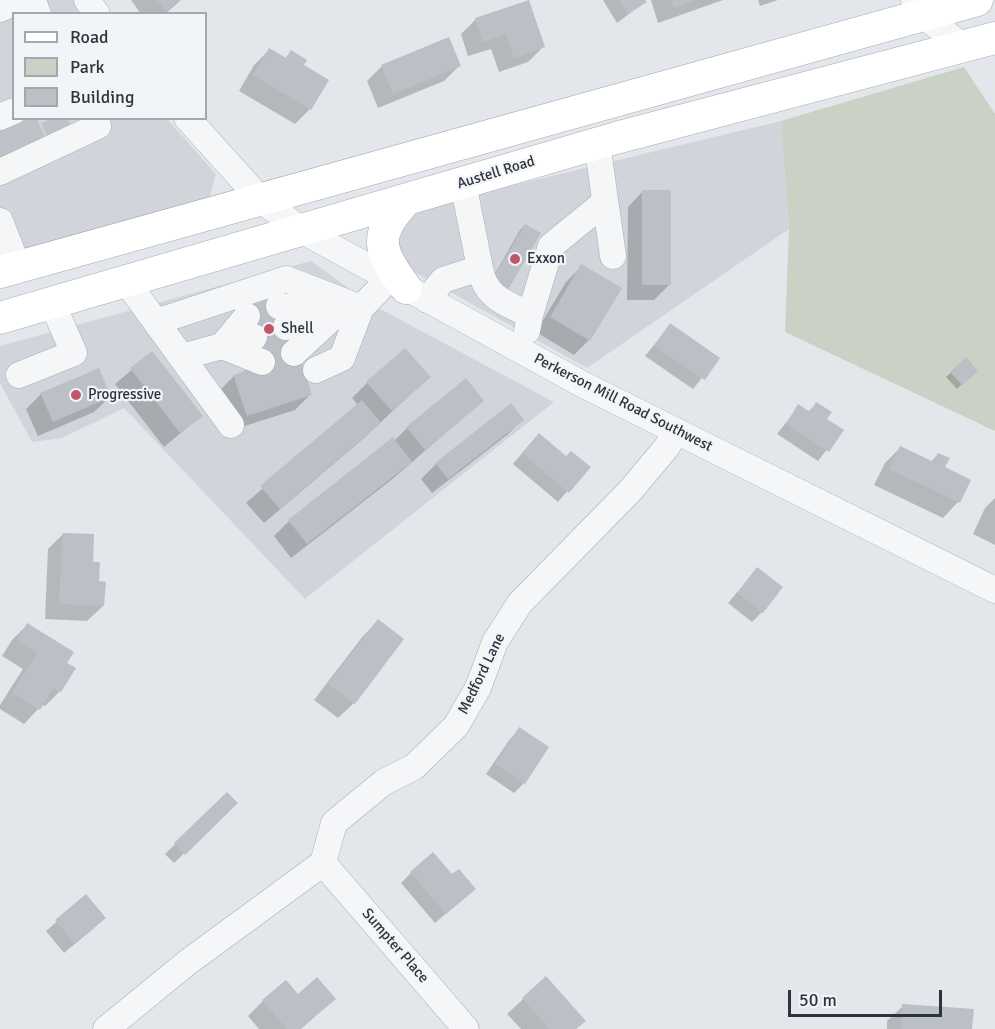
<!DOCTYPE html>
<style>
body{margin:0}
#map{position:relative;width:995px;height:1029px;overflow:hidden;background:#e3e6ea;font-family:Signika,sans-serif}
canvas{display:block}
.legend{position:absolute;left:12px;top:12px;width:195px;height:108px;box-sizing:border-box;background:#f2f5f7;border:2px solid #a3a8ae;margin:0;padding:8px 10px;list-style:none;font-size:18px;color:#2d3440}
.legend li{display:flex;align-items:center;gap:12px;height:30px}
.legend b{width:30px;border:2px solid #a3a8ae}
.scale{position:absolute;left:788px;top:990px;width:154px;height:27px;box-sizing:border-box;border:3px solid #2d3440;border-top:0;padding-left:8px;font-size:18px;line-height:21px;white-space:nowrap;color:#2d3440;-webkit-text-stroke:4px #f2f5f7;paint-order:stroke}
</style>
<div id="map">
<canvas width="995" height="1029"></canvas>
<ul class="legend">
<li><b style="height:8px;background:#fff"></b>Road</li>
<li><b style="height:16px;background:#c9d2c5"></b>Park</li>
<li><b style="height:16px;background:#bbbfc6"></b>Building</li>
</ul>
<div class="scale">50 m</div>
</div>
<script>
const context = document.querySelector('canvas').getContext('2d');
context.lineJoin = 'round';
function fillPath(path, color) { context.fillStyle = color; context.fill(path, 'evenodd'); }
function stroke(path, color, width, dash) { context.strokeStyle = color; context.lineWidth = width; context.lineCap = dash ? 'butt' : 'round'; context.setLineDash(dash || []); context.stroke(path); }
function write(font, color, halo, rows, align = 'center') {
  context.font = font + ' Signika,sans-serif'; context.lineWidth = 4.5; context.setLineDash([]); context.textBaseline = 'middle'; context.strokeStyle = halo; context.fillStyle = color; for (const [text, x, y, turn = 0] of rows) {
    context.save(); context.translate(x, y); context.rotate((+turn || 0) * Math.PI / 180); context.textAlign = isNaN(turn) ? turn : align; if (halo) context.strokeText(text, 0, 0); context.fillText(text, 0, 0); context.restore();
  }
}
const built = new Path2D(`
 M0 0H73L84 13 14 14V118L167 119 216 174 208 202 0 259Z
 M781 121 789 229 587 368 409 269 402 260 393 230 414 209Z
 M311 261 367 302 554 402 305 599 124 408 62 438 32 442 0 383V346Z`);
const green = new Path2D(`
 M964 67 995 114V431L785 332 789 229 781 121Z`);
const shadow = new Path2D(`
 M131 0H181L165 14H141Z
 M603 0H644L645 2 617 23Z
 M651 0H723L658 23Z
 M758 0H778L760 6Z
 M476 19 543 47 528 62 499 72 491 49 468 56 461 34Z
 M269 50 284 59 291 52 302 66 310 109 295 124 239 91 254 65Z
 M382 66H459L444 81 378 108 367 81Z
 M643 191 670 284 654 300H627L628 207Z
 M525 225 539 234 485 291 520 230Z
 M582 266 589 340 574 355 536 332 566 282Z
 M230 324 295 361 310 395 295 410 232 430 219 391 234 376 246 372Z
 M670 325 718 358 693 389 645 356Z
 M152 353 201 416 164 447 115 384Z
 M966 359 976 370 957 389 946 377Z
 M367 383 413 392 364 438 264 523 246 503 358 405 352 398Z
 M41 394 110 397 94 412 38 436 26 409Z
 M482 401 395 477 291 558 274 536 289 521 394 441 407 428Z
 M816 404 825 419 842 430 818 461 777 434 799 406 808 412Z
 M522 420 507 435 432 493 421 479 436 464Z
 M529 445 588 467 558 502 513 464Z
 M900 448 931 462 938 454 958 502 943 518 874 485 885 463Z
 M995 498V545L973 534 985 508Z
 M63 534 91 563 97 582 103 606 87 621 45 619 48 549Z
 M757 569 762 612 752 622 728 603Z
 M378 621 402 639 354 703 338 718 314 700 363 636Z
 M27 625 65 663 60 691 45 706 42 705 24 724 0 709V705L23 669 2 656 12 640Z
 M520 729 524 783 514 793 486 774 510 739Z
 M227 794 236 803 174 863 165 854Z
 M411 873 464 898 435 923 401 883Z
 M86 896 94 928 64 953 46 931Z
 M546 978 575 1029H521L507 1014Z
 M298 996 334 999 301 1029H259L248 1016 263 1001Z
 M903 1006 971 1029H887V1021Z`);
const building = new Path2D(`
 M157 0H180L166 11Z
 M529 0 545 47 514 58 506 34 483 42 475 18Z
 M619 0H645L647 2 628 14Z
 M671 0H697L674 8Z
 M449 37 461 66 393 94 381 65Z
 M269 48 286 58 291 50 307 60 304 65 329 80 311 110 253 75Z
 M642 190H671V285H642Z
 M525 224 541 233 505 295 488 286Z
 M581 264 622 288 590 341 550 317Z
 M276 297 296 359 300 357 312 395 247 416 233 375 263 365 245 307Z
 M670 323 720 358 705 380 654 346Z
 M405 348 431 377 392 411 366 382Z
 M152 351 203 416 180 433 130 368Z
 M966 357 978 371 962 385 950 372Z
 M99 368 111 397 53 422 40 393Z
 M466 378 484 401 425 450 406 427Z
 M362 400 381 423 280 509 260 486Z
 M816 402 832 412 827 419 844 430 829 452 786 424 798 404 810 412Z
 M511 403 524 420 448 479 435 463Z
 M539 433 566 456 571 451 591 467 569 493 522 453Z
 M393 437 412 462 307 544 288 520Z
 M900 446 934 462 938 453 950 458 945 467 971 480 960 503 889 469Z
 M63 533 94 534 93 562H100L99 581 106 582 104 606 59 604Z
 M757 567 783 587 763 613 737 593Z
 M378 619 404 639 355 704 328 684Z
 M27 623 74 652 67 663 76 668 61 692 53 688 40 710 12 693 37 653 17 640Z
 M519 727 549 747 525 784 495 764Z
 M227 792 238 803 185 855 174 843Z
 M433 852 452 874 459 869 476 889 446 914 410 872Z
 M86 894 106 918 75 944 55 920Z
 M546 976 586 1021 576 1029H549L522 998Z
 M317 977 336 999 300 1029H287L262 1000 286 980 298 994Z
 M902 1004 974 1009 972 1029H901Z`);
const minorTunnel = new Path2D(`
 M53 118 59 131
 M23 120 33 142
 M0 131 11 152`);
const minor = new Path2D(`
 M20 0 35 6 38 14
 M87 0 97 14
 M914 0 923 15 962 46
 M0 9 20 0
 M0 117 14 111
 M187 118 261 200 303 231 582 384 995 590
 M597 143 613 256
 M0 172 98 126 94 118
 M0 221 18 267
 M480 268C485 298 506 303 530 315L527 331
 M126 281 231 425
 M427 300 443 280 480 268 463 183
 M279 306 324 312
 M530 315 551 246 605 202
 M247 316 222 346 262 362
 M156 322 286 279 361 308 342 358 316 370
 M286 327 361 308 389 279
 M294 353 334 316
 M182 357 254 337
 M19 375 74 353 52 303
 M323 863 466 1029
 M106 1029 188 962 323 863 334 823 384 782 414 767 456 726 478 688 495 642 520 603 630 491 666 448 677 431`);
const major = new Path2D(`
 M405 201C372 236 379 252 406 288
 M0 272 977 0
 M0 318 616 138 995 38`);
const markers = [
 [515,259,6,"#c0566a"],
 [269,329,6,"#c0566a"],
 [76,395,6,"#c0566a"]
];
const streetNames = [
 ["Austell Road",496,173,-17],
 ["Perkerson Mill Road Southwest",623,403,27],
 ["Medford Lane",482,674,-64],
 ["Sumpter Place",395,946,49]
];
const poiNames = [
 ["Exxon",527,259],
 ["Shell",281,329],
 ["Progressive",88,395]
];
fillPath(built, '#d1d5db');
fillPath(green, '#c9d2c5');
fillPath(shadow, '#0003');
fillPath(building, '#bbbfc6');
stroke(minorTunnel, '#bfc2c8', 26, [26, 13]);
stroke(minor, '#a9adb4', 27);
stroke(major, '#a4abb4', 33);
stroke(minor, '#f5f6f8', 26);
stroke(major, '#fff', 32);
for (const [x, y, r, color] of markers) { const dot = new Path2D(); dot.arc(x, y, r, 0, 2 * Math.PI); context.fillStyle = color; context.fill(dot); stroke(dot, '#f2f5f7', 2); }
write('15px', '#2d3440', '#f2f5f7', streetNames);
write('15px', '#2d3440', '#f2f5f7', poiNames, 'left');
</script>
